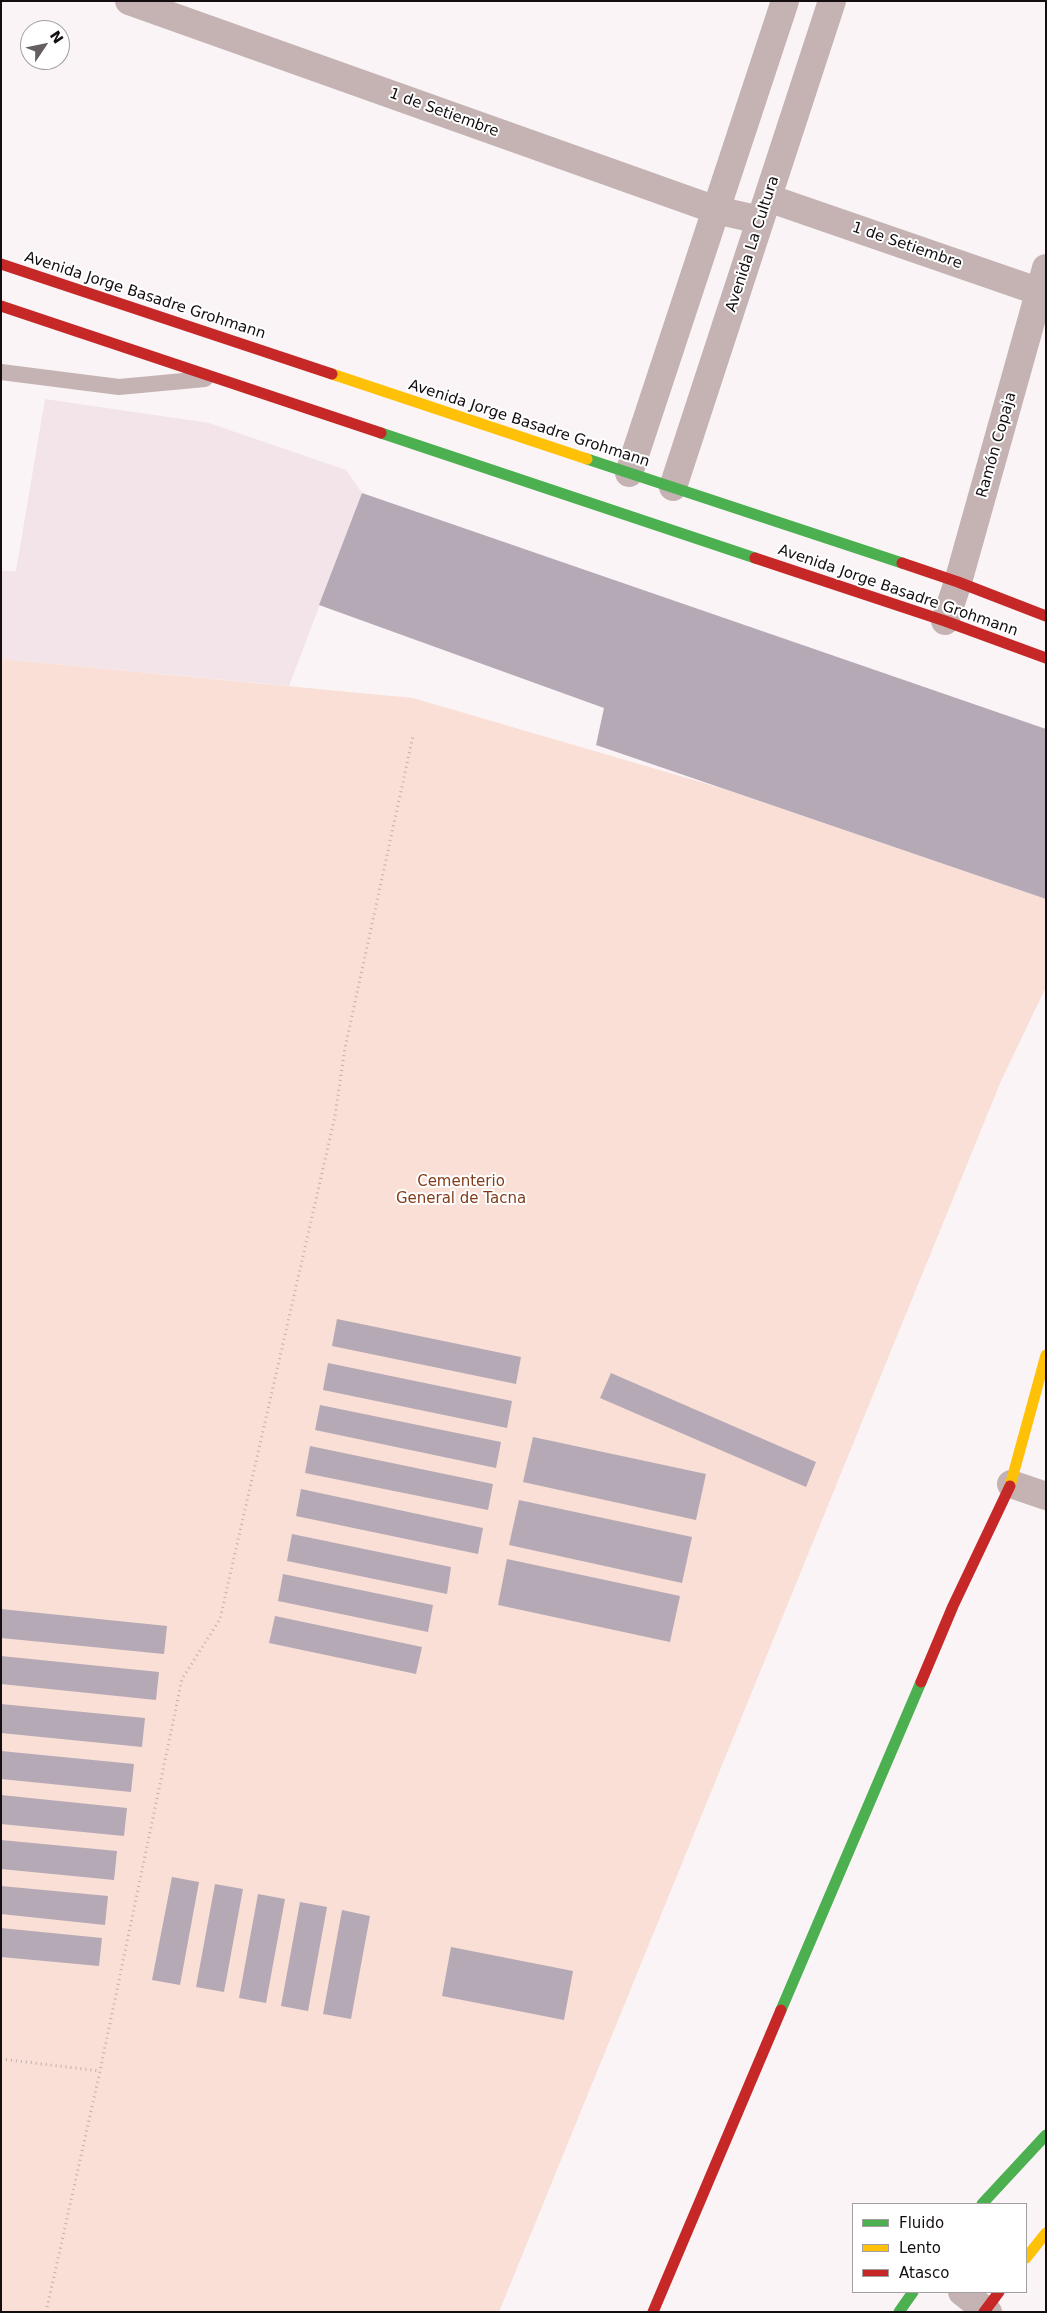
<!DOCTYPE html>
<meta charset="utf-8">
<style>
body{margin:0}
#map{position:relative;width:1047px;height:2313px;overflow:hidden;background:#faf4f7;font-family:"DejaVu Sans",sans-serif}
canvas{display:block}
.frame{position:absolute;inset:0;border:2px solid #140e10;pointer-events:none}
.legend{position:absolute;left:852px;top:2203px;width:175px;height:90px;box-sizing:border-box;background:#fff;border:1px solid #a19f9f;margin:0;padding:6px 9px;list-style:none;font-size:15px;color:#140e10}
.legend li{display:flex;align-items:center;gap:10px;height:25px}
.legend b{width:25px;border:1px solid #a19f9f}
.north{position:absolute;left:20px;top:20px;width:50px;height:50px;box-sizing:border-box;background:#fff;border:1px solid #a19f9f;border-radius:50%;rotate:56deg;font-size:14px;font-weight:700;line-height:20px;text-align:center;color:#140e10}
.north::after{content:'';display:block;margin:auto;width:18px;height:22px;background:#645e61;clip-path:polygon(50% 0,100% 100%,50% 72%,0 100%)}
</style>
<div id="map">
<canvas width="1047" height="2313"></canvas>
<div class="frame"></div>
<ul class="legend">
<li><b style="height:6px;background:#4caf50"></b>Fluido</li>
<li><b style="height:6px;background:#ffc107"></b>Lento</li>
<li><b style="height:6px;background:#c62828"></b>Atasco</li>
</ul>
<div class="north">N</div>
</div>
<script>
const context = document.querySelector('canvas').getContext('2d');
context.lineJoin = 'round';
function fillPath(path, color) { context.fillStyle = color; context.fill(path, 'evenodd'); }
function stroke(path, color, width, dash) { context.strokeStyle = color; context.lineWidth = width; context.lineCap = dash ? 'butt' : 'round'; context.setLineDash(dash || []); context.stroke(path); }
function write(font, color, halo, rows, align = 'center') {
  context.font = font + ' "DejaVu Sans",sans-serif'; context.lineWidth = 4; context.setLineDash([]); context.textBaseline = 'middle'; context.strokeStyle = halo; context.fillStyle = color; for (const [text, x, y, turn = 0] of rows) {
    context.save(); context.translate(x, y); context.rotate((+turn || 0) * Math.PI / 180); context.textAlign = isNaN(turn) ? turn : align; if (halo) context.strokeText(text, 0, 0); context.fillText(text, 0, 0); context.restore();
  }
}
const built = new Path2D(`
 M45 399 209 423 346 470 362 493 289 686 1 659V571H16Z`);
const green = new Path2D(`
 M1 659 413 698 721 788 1046 899V987L1001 1081 499 2312H1Z`);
const building = new Path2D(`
 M362 493 1046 729V899L596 745 604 708 319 605Z
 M337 1319 521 1357 516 1384 332 1346Z
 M328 1363 512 1401 507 1428 323 1390Z
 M611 1373 816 1462 806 1487 600 1398Z
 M320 1405 501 1442 496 1468 315 1430Z
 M533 1437 706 1474 696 1520 523 1482Z
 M310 1446 493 1484 488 1510 305 1473Z
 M301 1489 483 1528 478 1554 296 1516Z
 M519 1500 692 1537 682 1583 509 1545Z
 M292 1534 451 1567 447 1594 287 1561Z
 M507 1559 680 1596 670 1642 498 1605Z
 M283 1574 433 1605 428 1632 278 1601Z
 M1 1609 167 1626 164 1654 1 1638Z
 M275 1616 422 1647 416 1674 269 1643Z
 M1 1656 159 1672 156 1700 1 1684Z
 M1 1704 145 1718 142 1747 1 1733Z
 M1 1751 134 1764 131 1792 1 1779Z
 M1 1795 127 1808 124 1836 1 1824Z
 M1 1840 117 1851 114 1880 1 1869Z
 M172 1877 199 1882 180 1985 152 1980Z
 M215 1884 243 1889 224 1992 196 1987Z
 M1 1886 108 1896 105 1925 1 1914Z
 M258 1894 285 1899 266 2003 239 1998Z
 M300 1902 327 1907 308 2011 281 2006Z
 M342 1910 370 1916 351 2019 323 2014Z
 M1 1928 102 1938 99 1966 1 1957Z
 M451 1947 573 1971 564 2020 442 1996Z`);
const path = new Path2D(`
 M1 2059 100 2071
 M46 2312 100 2071 182 1679 220 1619 335 1116 345 1048 413 736`);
const lane = new Path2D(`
 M1 372 119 387 205 379`);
const street = new Path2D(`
 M129 1 716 210 760 220
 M768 198 1046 294
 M629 473 785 1
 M673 487 832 1
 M945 621 958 582 1046 268
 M1011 1484 1046 1496
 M962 2292 988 2312`);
const fast = new Path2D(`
 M381 433 755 558
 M587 459 902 563
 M781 2010 921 1682
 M982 2204 1046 2135
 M899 2312 913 2292`);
const slow = new Path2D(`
 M332 374 587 459
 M1010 1486 1046 1355
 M1026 2258 1046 2233`);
const jam = new Path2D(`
 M1 264 332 374
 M1 306 381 433
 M755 558 945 621 1046 658
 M902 563 958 582 1046 616
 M921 1682 953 1606 1010 1486
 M653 2312 781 2010
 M984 2312 999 2292`);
const streetNames = [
 ["1 de Setiembre",444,113,20],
 ["Avenida La Cultura",753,244,-72],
 ["1 de Setiembre",907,246,19],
 ["Avenida Jorge Basadre Grohmann",145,296,18],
 ["Avenida Jorge Basadre Grohmann",529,424,18],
 ["Ramón Copaja",997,445,-74],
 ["Avenida Jorge Basadre Grohmann",898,591,19]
];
const parkNames = [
 ["Cementerio",461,1182],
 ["General de Tacna",461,1199]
];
fillPath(built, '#f3e4ea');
fillPath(green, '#f9dfd6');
fillPath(building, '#b6a9b6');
stroke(path, '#bdb1b2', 3, [1, 4]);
stroke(lane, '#c5b3b3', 16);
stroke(street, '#c5b3b3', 28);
stroke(fast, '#4caf50', 11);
stroke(slow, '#ffc107', 11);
stroke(jam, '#c62828', 11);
write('15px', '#140e10', '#fff', streetNames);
write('15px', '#823c1a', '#fff', parkNames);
</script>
